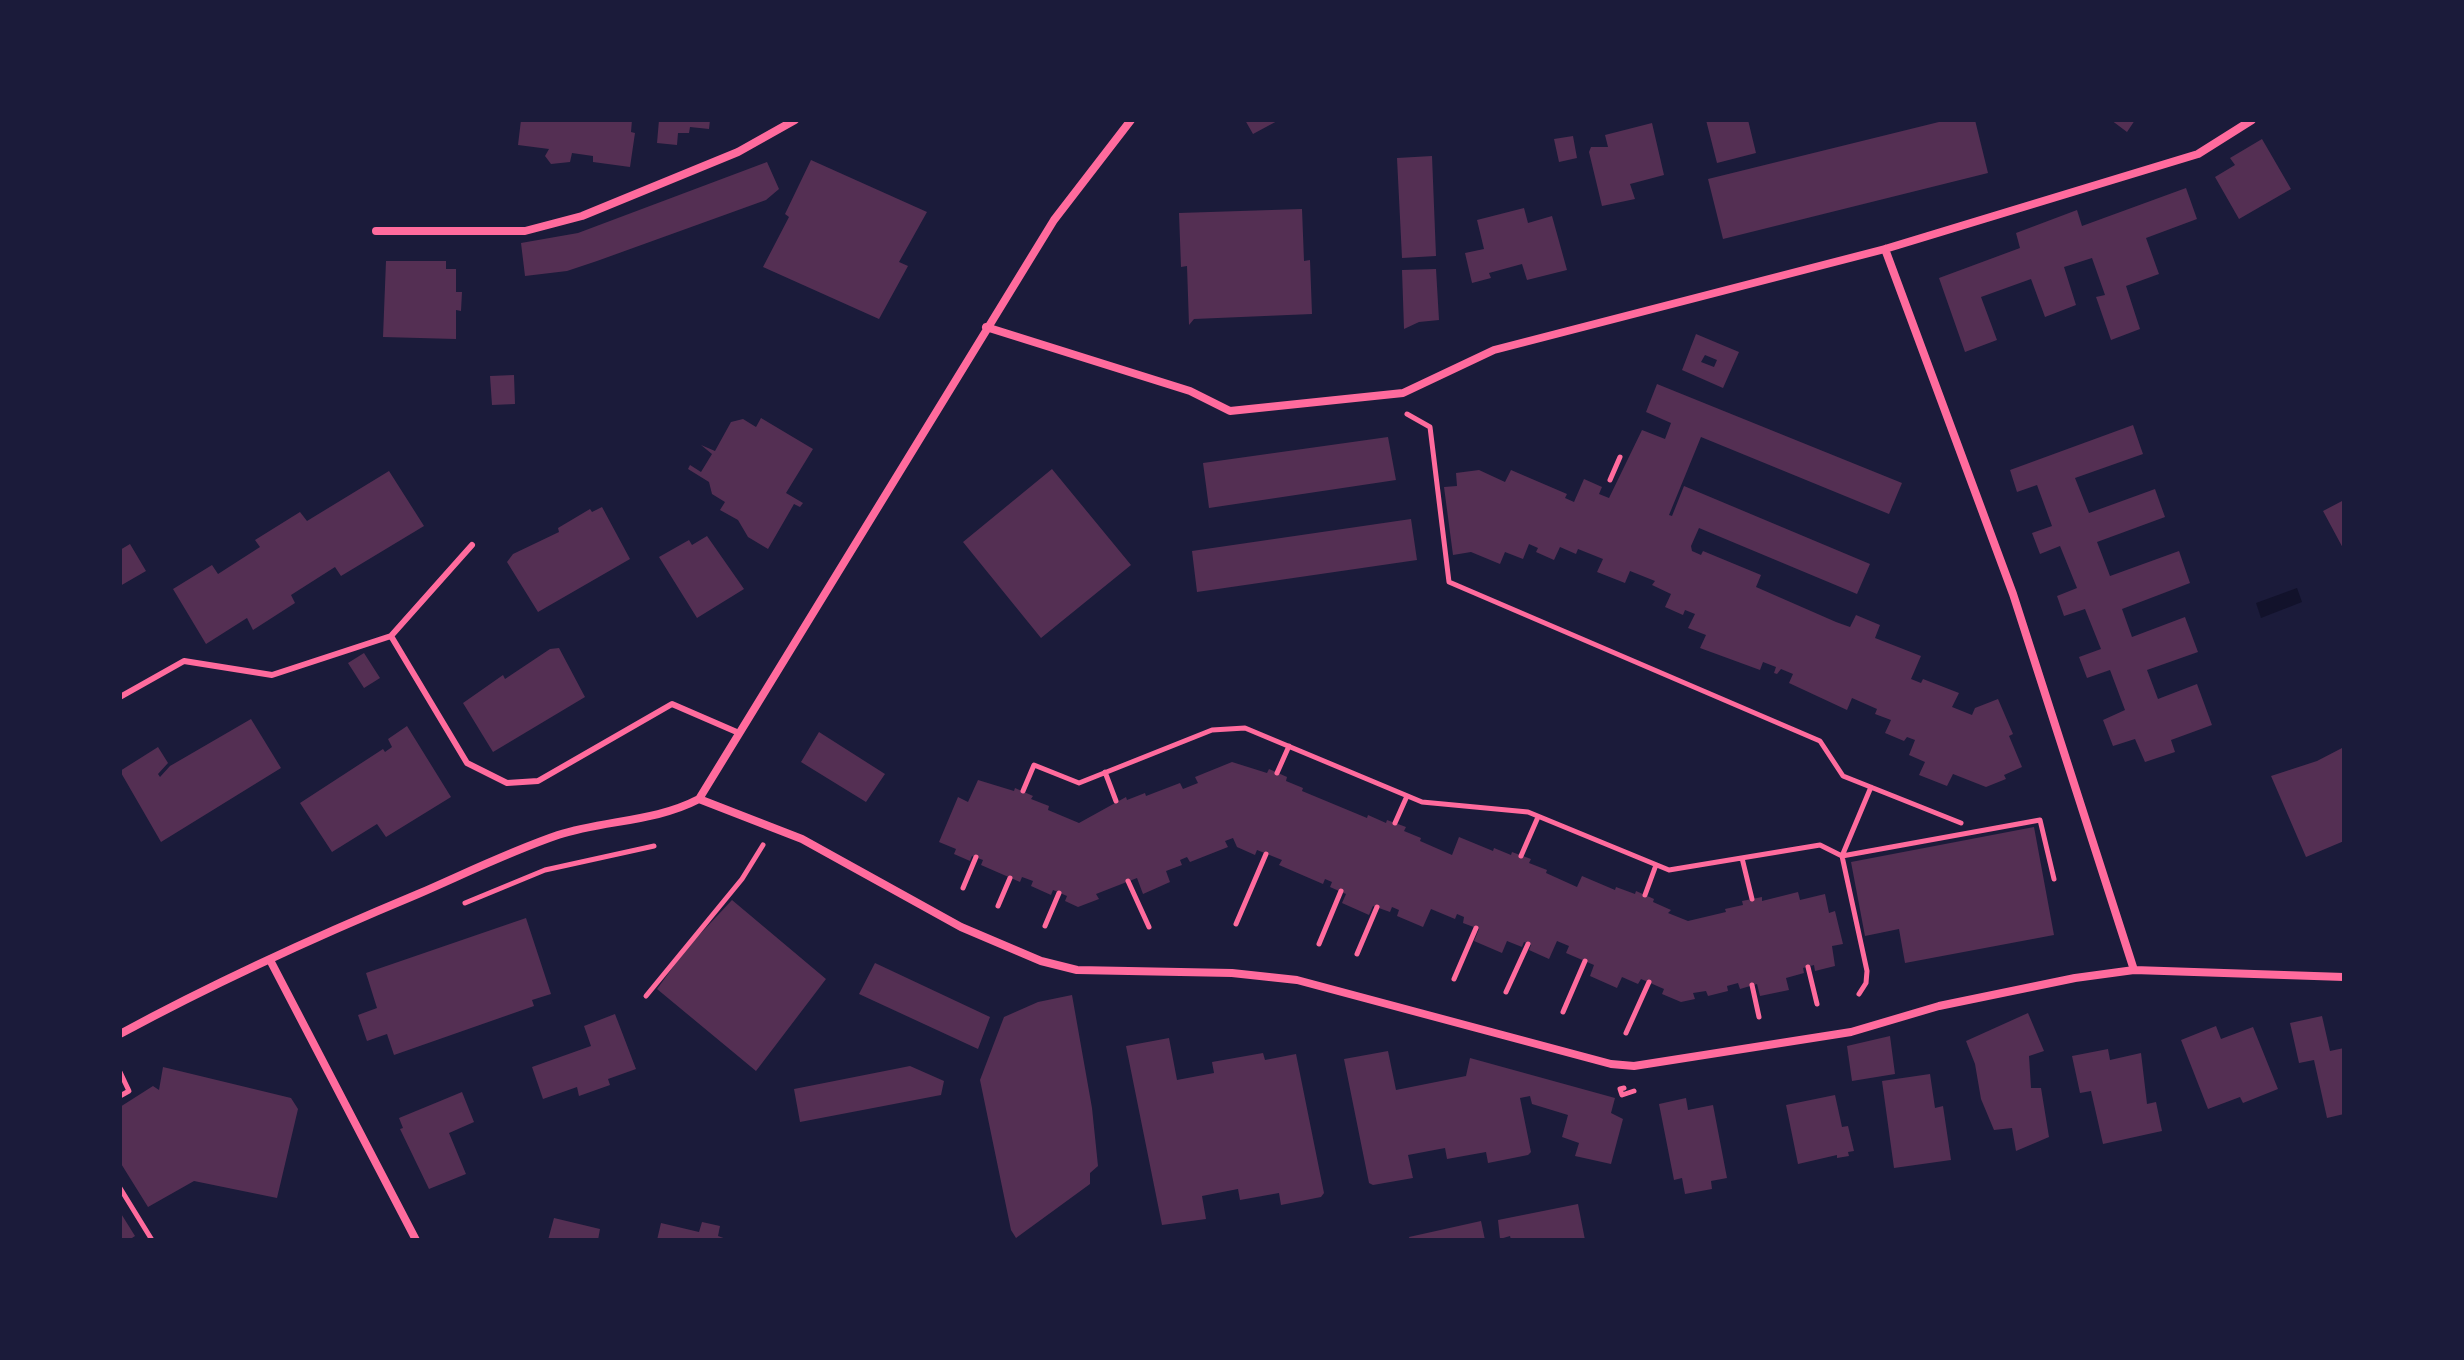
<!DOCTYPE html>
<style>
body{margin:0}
#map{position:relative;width:2464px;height:1360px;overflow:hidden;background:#1b1b3a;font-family:Raleway,sans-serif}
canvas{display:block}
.frame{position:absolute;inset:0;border:122px solid #1b1b3a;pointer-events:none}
</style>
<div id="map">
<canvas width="2464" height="1360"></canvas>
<div class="frame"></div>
</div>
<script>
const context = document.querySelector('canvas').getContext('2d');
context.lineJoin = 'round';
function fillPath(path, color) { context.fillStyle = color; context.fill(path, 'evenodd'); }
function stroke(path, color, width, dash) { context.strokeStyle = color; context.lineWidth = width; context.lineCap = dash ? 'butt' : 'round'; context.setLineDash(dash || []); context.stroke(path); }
const water = new Path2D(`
 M2297 588 2302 602 2261 618 2256 603Z`);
const building = new Path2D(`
 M521 120H632L631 132 635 133 630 167 593 162V156L572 153 570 162 551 164 545 156 549 149 518 145Z
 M659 120H710L709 129 690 127 689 133H678L677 145 657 143Z
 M1245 120H1279L1253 134Z
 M1706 120H1748L1756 153 1717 163Z
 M1947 120H1975L1988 173 1723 239 1708 179Z
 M2111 120H2135L2127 132Z
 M1652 123 1664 175 1630 184 1635 199 1602 206 1589 152 1591 147H1608L1605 135Z
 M1573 136 1577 158 1559 162 1554 139Z
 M2262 139 2291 189 2239 219 2215 177 2235 165 2230 158Z
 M1432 156 1436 256 1402 258 1397 158Z
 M811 160 927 212 899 262 908 266 879 319 763 267 789 217 785 214Z
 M767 162 779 189 766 200 597 261 567 271 525 276 521 243 578 233Z
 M2186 188 2197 219 2146 238 2159 274 2126 286 2140 329 2111 340 2096 297 2105 295 2092 258 2064 267 2076 305 2045 317 2031 279 1981 297 1997 340 1965 352 1939 278 2020 248 2016 233 2077 210 2082 226Z
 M1524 208 1528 223 1552 216 1567 270 1527 280 1522 264 1489 273 1491 278 1472 283 1465 253 1484 249 1477 220Z
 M1302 209 1304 261 1310 260 1312 314 1194 319 1189 325 1187 266 1181 267 1179 213Z
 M386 261H446V269H456V292H462L461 311 456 310V339L383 337Z
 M1436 269 1439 320 1419 322 1404 329 1402 270Z
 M1696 334 1739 352 1723 388 1682 370ZM1705 355 1717 360 1714 367 1701 362Z
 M514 375 515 404 492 405 490 376Z
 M1657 384 1902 483 1889 514 1701 437 1669 515 1672 516 1684 486 1870 564 1857 594 1699 528 1691 546 1692 551 1701 555 1703 551 1761 575 1756 587 1836 622 1850 627 1856 615 1880 625 1875 638 1921 656 1911 679 1921 683 1923 679 1959 693 1952 707 1972 715 1975 708 1998 699 2013 734 2009 736 2022 767 2004 775 2006 779 1986 787 1953 774 1947 786 1919 775 1925 762 1909 755 1915 740 1907 737 1904 741 1885 733 1891 720 1875 714 1877 709 1852 698 1847 710 1789 683 1793 674 1781 669 1777 674 1774 673 1776 667 1763 662 1760 670 1700 648 1706 635 1688 628 1695 614 1685 610 1683 615 1665 607 1671 594 1652 585 1655 581 1630 571 1625 583 1597 572 1603 559 1578 549 1576 554 1560 547 1554 560 1536 552 1538 548 1529 544 1523 559 1505 552 1500 564 1471 552 1453 555 1444 487 1457 486 1456 473 1479 470 1505 482 1511 470 1567 494 1565 498 1574 502 1584 479 1602 487 1599 494 1609 498 1642 430 1665 439 1671 423 1646 412Z
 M761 418 813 449 786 493 803 503 800 507 794 504 768 549 748 537 738 520 720 510 725 502 712 494 709 482 688 469 690 465 701 472 712 454 701 445 715 451 731 422 743 419 756 427Z
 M2133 425 2143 454 2075 478 2089 513 2155 489 2165 517 2097 542 2110 576 2179 551 2190 583 2122 609 2132 637 2185 617 2198 652 2147 670 2158 699 2197 684 2212 725 2171 740 2175 752 2145 762 2135 739 2113 746 2103 720 2125 710 2110 670 2087 678 2079 657 2101 649 2085 609 2064 616 2057 596 2077 588 2060 546 2040 554 2032 533 2052 526 2037 485 2017 492 2010 470Z
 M1388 437 1396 480 1209 508 1203 463Z
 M1052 469 1131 565 1041 638 963 542Z
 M389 471 424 526 341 576 335 567 291 595 295 603 253 630 247 618 206 644 173 589 212 565 218 574 260 547 255 540 300 512 307 521Z
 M2344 500V550L2323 511Z
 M602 507 630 559 538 612 507 562 513 554 559 532 558 528 590 509 592 512Z
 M1411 519 1417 560 1197 592 1192 551Z
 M707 536 744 589 697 618 659 557 689 540 692 545Z
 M130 544 146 571 120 586V550Z
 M559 648 585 697 493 752 463 703 503 675 505 679 550 649Z
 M364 653 380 678 364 688 348 663Z
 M251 719 281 768 161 842 120 771 158 747 168 763 158 774 160 777 170 766Z
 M407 726 451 797 386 837 377 824 332 852 300 803 383 749 385 752 392 747 388 739Z
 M819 732 885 774 866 802 801 762Z
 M2344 747V841L2306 857 2271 776 2317 761Z
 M1232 762 1267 773 1269 769 1287 777 1286 781 1303 788 1302 791 1367 818 1368 815 1386 823 1387 820 1406 827 1404 831 1421 838 1420 841 1452 855 1459 837 1493 851 1494 848 1511 855 1512 852 1531 859 1529 863 1547 870 1546 873 1577 887 1582 876 1615 890 1616 887 1635 894 1636 891 1654 899 1653 902 1671 910 1668 913 1688 921 1726 912 1725 909 1743 905 1742 901 1762 897V901L1798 892 1800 900 1825 894 1829 913 1835 911 1843 944 1832 946 1835 966 1815 971 1814 965 1803 968 1804 973 1786 978 1789 990 1760 996 1757 984 1740 989 1738 983 1727 986 1728 991 1708 996 1706 991 1693 993 1695 999 1681 1002 1662 994 1664 989 1641 979 1638 984 1622 977 1617 988 1590 976 1594 965 1566 953 1569 946 1557 941 1549 959 1529 950 1531 945 1524 942 1522 947 1507 941 1502 953 1474 941 1479 929 1463 923 1464 917 1457 914 1455 919 1431 909 1423 927 1397 916 1399 910 1392 907 1390 912 1373 906 1369 915 1342 903 1346 894 1330 887 1332 882 1325 879 1323 884 1279 865 1282 860 1257 850 1255 855 1237 847 1233 838 1225 841 1228 847 1190 862 1187 857 1180 860 1182 865 1166 871 1170 882 1143 894 1137 878 1096 894 1099 899 1078 907 1065 901 1067 896 1053 890 1051 895 1031 886 1033 881 1022 877 1020 882 981 865 983 860 972 856 970 861 954 854 956 849 939 842 958 797 968 802 978 780 1014 791 1015 788 1033 796 1031 799 1049 806 1048 810 1079 823 1126 797 1127 800 1145 793 1146 796 1180 783 1183 789 1198 783 1195 777Z
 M2034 827 2054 935 1905 963 1899 929 1865 936 1851 862Z
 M732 900 826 979 756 1071 657 989 687 948Z
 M526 918 551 994 532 1000 534 1006 394 1055 387 1034 367 1041 358 1015 377 1008 366 973Z
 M875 963 990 1017 978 1049 859 994Z
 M1072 995 1092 1108 1098 1166 1090 1173V1184L1016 1238 1011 1230 980 1080 1004 1017 1038 1002Z
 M2028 1013 2044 1051 2029 1056 2031 1088H2041L2049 1137 2016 1151 2012 1128 1994 1130 1981 1099 1975 1064 1966 1041Z
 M615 1014 636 1069 608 1079 610 1085 579 1096 577 1087 543 1099 532 1067 591 1046 584 1026Z
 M2322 1016 2330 1051 2344 1048V1114L2327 1118 2314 1060 2299 1063 2290 1023Z
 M2216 1026 2221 1039 2253 1027 2278 1089 2243 1103 2240 1097 2208 1109 2181 1040Z
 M1890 1036 1895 1074 1852 1081 1847 1046Z
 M1169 1038 1177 1080 1214 1073 1212 1062 1263 1053 1265 1060 1296 1054 1324 1193 1321 1197 1281 1205 1279 1193 1240 1200 1238 1189 1202 1196 1206 1219 1162 1225 1126 1046Z
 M2108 1049 2110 1060 2141 1053 2147 1104 2156 1102 2162 1131 2103 1144 2091 1091 2080 1093 2072 1056Z
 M1388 1051 1396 1090 1466 1076 1470 1058 1615 1098 1611 1113 1623 1119 1611 1164 1575 1156 1579 1143 1562 1137 1568 1115 1532 1104 1530 1096 1520 1098 1531 1152 1528 1155 1488 1163 1486 1152 1447 1159 1445 1148 1408 1155 1413 1178 1373 1185 1369 1183 1344 1059Z
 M910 1066 944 1081 941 1095 800 1122 794 1089Z
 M163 1067 291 1098 298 1109 277 1198 194 1181 148 1207 120 1162V1107L153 1086 159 1090Z
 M1930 1074 1935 1108 1943 1106 1951 1160 1894 1168 1882 1081Z
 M462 1092 474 1122 449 1133 466 1174 429 1189 400 1129 403 1128 399 1118Z
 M1835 1095 1842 1127 1848 1126 1854 1151 1848 1152 1849 1156 1837 1158V1155L1798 1164 1786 1105Z
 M1686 1098 1688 1110 1713 1105 1727 1178 1711 1181 1712 1189 1685 1194 1682 1178 1674 1180 1659 1104Z
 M1578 1204 1585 1240H1511L1510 1236 1500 1239 1498 1220Z
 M120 1212 135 1236 129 1240H120Z
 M554 1218 600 1229 598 1240H548Z
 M1481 1221 1485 1240H1410L1409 1237Z
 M702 1222 720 1226 718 1236 729 1240H657L661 1223 699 1232Z`);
const path = new Path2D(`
 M1407 414 1430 427 1449 582 1820 741 1843 776 1961 823
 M1610 480 1620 457
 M1105 772 1116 801
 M1277 773 1289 746
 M1023 791 1034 765 1079 783 1212 730 1245 728 1422 802 1528 812 1669 870 1820 845 1842 856 1867 971 1866 983 1859 994
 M1395 823 1407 796
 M1521 856 1538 817
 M1842 856 2040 820 2054 879
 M1842 856 1871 787
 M1742 858 1752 899
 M1128 881 1149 927
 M963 888 976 857
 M1645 895 1656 865
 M465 903 545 870 654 846
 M998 906 1010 878
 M1236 924 1266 854
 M1045 926 1059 893
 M1319 944 1341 891
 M1357 954 1377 907
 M1808 967 1817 1004
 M1454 979 1476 928
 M1752 985 1759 1017
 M1506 992 1528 944
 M646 996 742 879 763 845
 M1563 1012 1585 961
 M1626 1033 1649 982
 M120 1072 129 1091 120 1096
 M1624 1088 1620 1089 1622 1095 1634 1091
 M120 1188 152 1240`);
const service = new Path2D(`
 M391 636 467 763 507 783 538 781 672 704 739 733
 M120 697 184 661 272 675 391 636 472 545`);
const minor = new Path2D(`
 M376 231H525L582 216 738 152 795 120
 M1885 249 2013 594 2134 970
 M986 327 1190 391 1230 411 1403 393 1494 350 1885 249 2198 154 2252 120
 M699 799 802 839 961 927 1041 961 1077 970 1232 973 1297 980 1611 1064 1634 1066 1851 1032 1939 1006 2075 978 2134 970 2344 977
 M270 960 416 1240
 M120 1034C216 982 317 936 418 894 464 874 511 851 558 835 605 820 655 822 699 799L1054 220 1131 120`);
fillPath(water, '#12122b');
fillPath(building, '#542f53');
stroke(path, '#ff6b9d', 5);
stroke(service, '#ff6b9d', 6);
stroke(minor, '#ff6b9d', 8);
</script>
